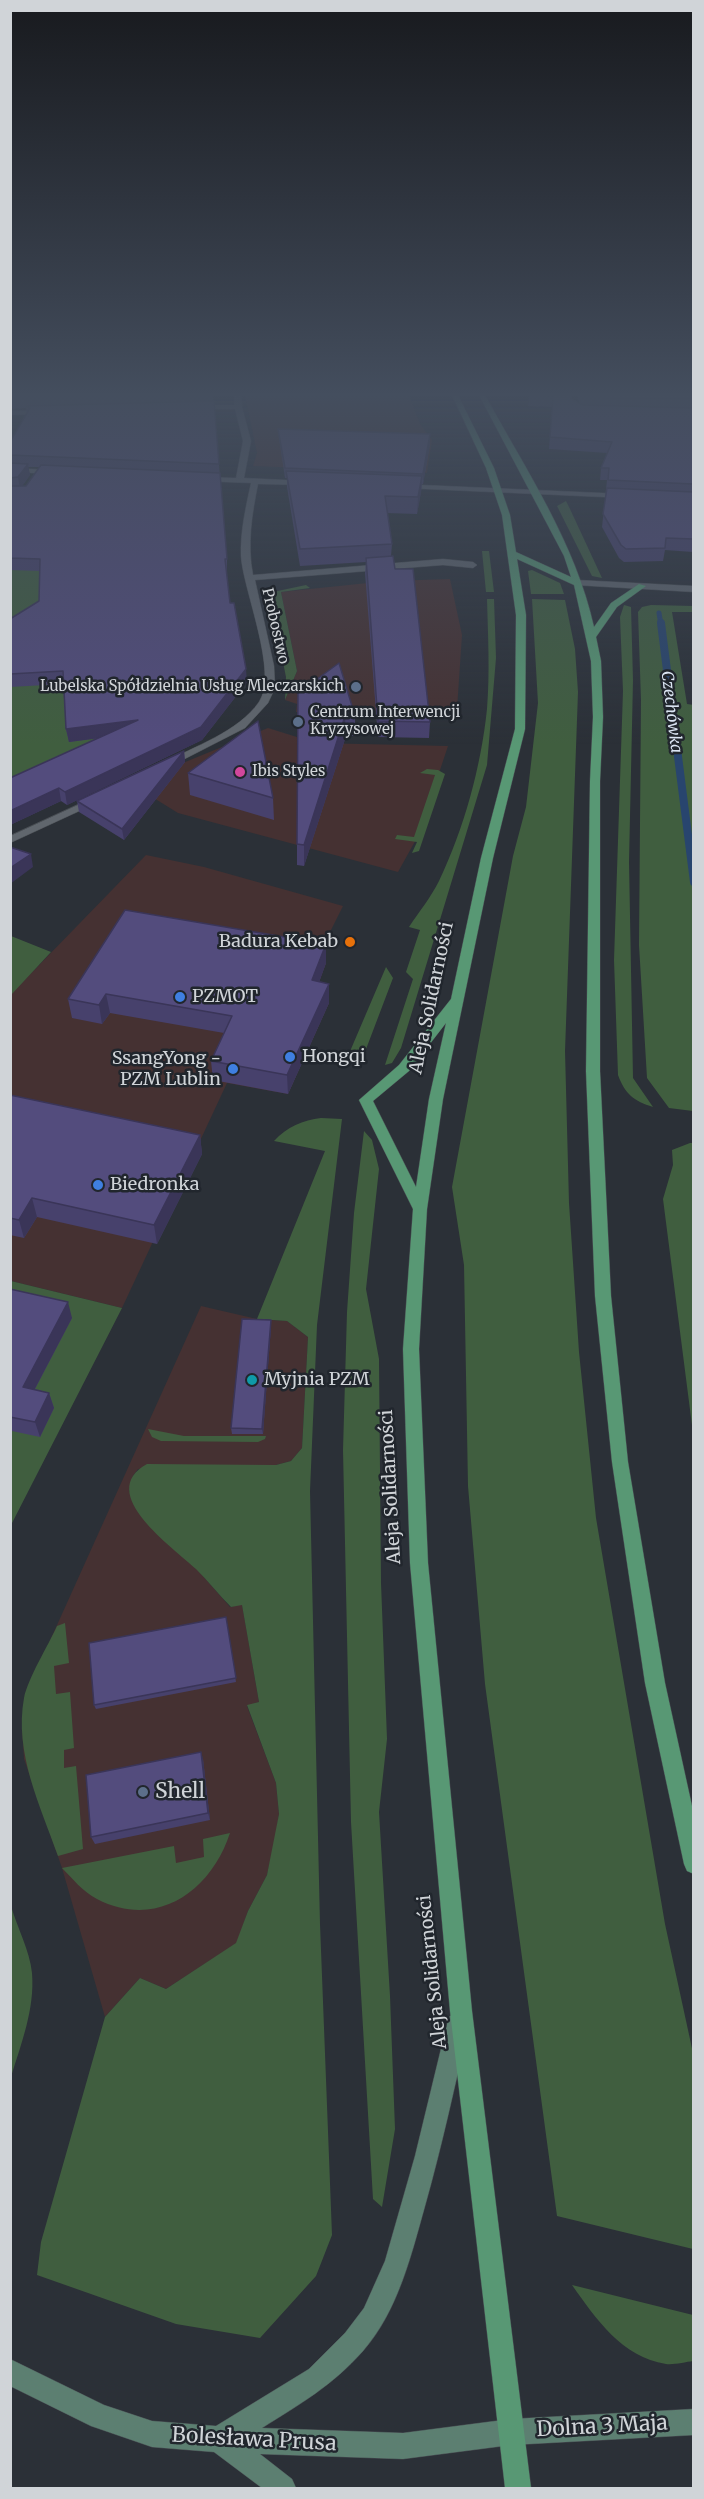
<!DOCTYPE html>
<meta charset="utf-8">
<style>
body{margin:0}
#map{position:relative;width:704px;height:2499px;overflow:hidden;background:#2b3037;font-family:Merriweather,serif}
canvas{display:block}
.frame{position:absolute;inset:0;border:12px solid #d0d4d8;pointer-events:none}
</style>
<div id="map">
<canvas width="704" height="2499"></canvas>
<div class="frame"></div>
</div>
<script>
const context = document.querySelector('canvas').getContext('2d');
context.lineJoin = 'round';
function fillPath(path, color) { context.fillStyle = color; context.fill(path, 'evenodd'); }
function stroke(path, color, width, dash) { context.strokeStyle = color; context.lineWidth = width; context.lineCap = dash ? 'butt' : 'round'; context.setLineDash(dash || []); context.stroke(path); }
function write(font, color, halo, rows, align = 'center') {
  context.font = font + ' Merriweather,serif'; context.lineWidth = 5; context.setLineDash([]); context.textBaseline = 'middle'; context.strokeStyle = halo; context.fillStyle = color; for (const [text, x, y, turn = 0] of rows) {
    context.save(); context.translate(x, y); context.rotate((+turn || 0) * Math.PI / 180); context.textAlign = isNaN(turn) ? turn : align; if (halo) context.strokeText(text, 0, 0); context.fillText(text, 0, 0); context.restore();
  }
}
const commercial = new Path2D(`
 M245 395H409L420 424 432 440 427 473 253 466 257 453Z
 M450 579 462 635 457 709 296 712 297 704 285 700 297 671 281 592 387 581Z
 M268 728 316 743 448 746 418 836 398 872 178 813 136 787 178 765Z
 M146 855 204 867 343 906 316 960 326 963 313 999 329 1003 288 1094 227 1083 122 1308 11 1281 10 995Z
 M201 1306 257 1319 287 1321 308 1337 302 1448 291 1461 276 1465 138 1469 133 1476 129 1491 230 1607 242 1604 259 1702 247 1706 276 1783 279 1814 275 1841 267 1875 248 1911 237 1943 166 1989 140 1978 105 2017 62 1868 24 1759 22 1726 25 1696Z`);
const green = new Path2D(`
 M566 501 570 509 602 578 592 576 557 506Z
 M482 551H489L494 592H486Z
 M11 566 44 568 178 716 11 781Z
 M532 570 560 583 564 594H531L528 571Z
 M306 585 310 588 281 592 297 671 285 700 286 677 270 597 273 592Z
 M487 599H494L496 658 487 765 401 1048 392 1063 385 1065 413 979 406 972 420 930 409 927C419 912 431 897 439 881 464 829 481 767 487 709 490 672 488 636 487 599Z
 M532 599 565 600 575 649 578 692 565 1051 569 1203 579 1352 596 1518 665 1924 693 2053V2249L557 2216 485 1684 468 1486 464 1265 452 1187 513 856 526 807 538 703Z
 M624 605 631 607 633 680 629 862 633 1078 653 1107C634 1101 625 1094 618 1075L614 960 623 691 620 617Z
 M651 605 693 606V612H672L687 704 694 705 693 1111 669 1108 647 1078 639 945 641 700 638 612 642 607Z
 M427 769 438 770 445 774 419 851 412 853 417 842 395 839 397 835 414 837 435 775 420 773Z
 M11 936 51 952 11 995Z
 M386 967 393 978 360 1065H357L351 1049Z
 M321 1118 342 1119 317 1325 310 1491 320 1924 332 2235 316 2276 260 2338 176 2324 37 2275 41 2242 105 2017 140 1978 166 1989 236 1943 248 1911 267 1875 279 1814 276 1783 247 1705 259 1702 242 1605 231 1607C219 1595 208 1581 196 1569 174 1548 94 1493 147 1464L276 1465 291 1461 302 1448 308 1337 287 1321 257 1319 325 1151 274 1141C287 1127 303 1120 321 1118Z
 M364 1131 372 1140 379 1169 366 1289 379 1359 381 1583 387 1739 379 1812 390 1996 395 2129 382 2207 373 2199 351 1822 343 1450 347 1312 354 1213Z
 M690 1143H694L693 1433 663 1199 673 1165 672 1150Z
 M11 1281 122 1308 11 1525Z
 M148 1429 184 1436H266L265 1439 258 1442 161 1441 152 1437Z
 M65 1623 69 1663 54 1666 56 1694 70 1692 74 1748 64 1750V1768L76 1766 83 1849 58 1856C40 1805 14 1753 24 1698 28 1678 48 1646 57 1626Z
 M230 1833C211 1891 157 1930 97 1899 83 1892 72 1878 62 1868L174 1846 176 1863 204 1857 203 1839Z
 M11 1906C17 1927 30 1951 32 1973 35 2009 21 2044 11 2077Z
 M572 2285 693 2315V2361C685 2362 674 2365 666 2364 622 2357 596 2319 572 2285Z`);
const streamFar1 = new Path2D(`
 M659 613 661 625`);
const stream = new Path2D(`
 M661 623 694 882`);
const street = new Path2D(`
 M235 395H241L242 407 251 441 244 478 307 481 311 483 307 485 258 484C252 514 247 544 253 575L443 559 473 562 477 565 473 568 443 565 255 580 274 666 275 688 268 703 245 728 167 768 163 767V763C195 746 238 732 259 702 279 673 243 590 241 556 240 532 246 506 251 483L199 481 195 479 199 477 236 478 243 441 235 409H193L189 407 193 405H234Z
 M49 410 46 414 10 415V411Z
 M10 468 55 470 59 472 55 474 10 472Z
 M400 484 625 494 629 496 625 498 403 488 399 486Z
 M577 580 694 586V592L574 585V581Z
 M97 796 102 799 101 801 10 843V836Z`);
const secondary = new Path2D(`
 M458 2013 466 2016 469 2024C455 2085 442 2146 425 2206 411 2256 398 2311 363 2351 332 2386 300 2404 262 2428L403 2433 511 2419 694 2409V2435L511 2445 403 2459 260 2454 292 2479 296 2488H262L214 2452 152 2447 91 2426 10 2386V2359L104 2405 152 2421 216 2426 309 2369 345 2333 364 2308 385 2261 415 2156 447 2024 450 2016Z`);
const primary = new Path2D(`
 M452 395H458L494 468 510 515 516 552 571 577 564 556 479 395H485C526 470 576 544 594 627L611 603 639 584 646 586 617 607 596 637 601 661 603 717 600 781V1071L611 1296 628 1462 665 1683 694 1815V1874L687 1871 684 1864 645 1683 612 1462 595 1296 586 1071 590 781 593 717 591 661 574 585 517 559 526 615 525 729 493 858 443 1099 427 1209 419 1349 428 1563 472 2011 531 2488H505L450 2011 410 1563 403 1349 413 1209 359 1100 399 1065 451 999 481 858 515 729 516 615 502 515 486 468ZM446 1023 429 1099 416 1187 373 1101 409 1071Z`);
const wall = new Path2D(`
 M10 395H213L227 559V571H226L230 603 247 682 202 740 67 805 61 801 10 825 98 738 69 742 66 729 63 684 10 687V619L39 601 40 571 10 570V442L27 414 26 408 13 409 10 407ZM28 467H40L26 486H22L30 475Z
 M529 395H570L571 399 579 403 577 395H693V552L665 550 663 561 624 562 619 558 602 527 607 480H600L601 468 607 453 549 449 552 407 528 406Z
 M278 429 430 434V444L423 484H422L421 492 417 514 387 513 392 544 391 556 430 722 429 738 378 737 365 573 366 562 300 566 287 487V478H285L279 438Z
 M298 693 355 716V736H346L304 866 297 865V844Z
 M184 751 185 762 124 840 79 812 77 801Z
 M188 773 273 798 274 820 190 795Z
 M326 963 319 982 329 984V1003L288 1094 213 1080 211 1061 224 1033 110 1013 102 1024 72 1018 68 999Z
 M10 1095 200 1135 202 1154 157 1244 37 1217 24 1238 10 1235Z
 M10 1289 72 1318 35 1389 49 1393 54 1408 40 1437 12 1431 10 1434Z
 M271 1326 263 1434H232L231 1428Z
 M226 1617 236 1682 96 1709 94 1705Z
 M203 1759 210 1820 95 1844 91 1837Z`);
const shadedWall = new Path2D(`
 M430 434V444L423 484V474Z
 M28 464 30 475 20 489 18 477Z
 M422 476 421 492 417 514 418 497Z
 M246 669 247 682 202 740 67 805 65 792Z
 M345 716 346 736 304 866V845Z
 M138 720 139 733 69 742 66 729Z
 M184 751 185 762 124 840 122 829Z
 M59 788 61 801 10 825V811Z
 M31 854 33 867 10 884V868Z
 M326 944V963L313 999 312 980Z
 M329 984V1003L288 1094 287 1075Z
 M106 994 110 1013 102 1024 99 1005Z
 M200 1135 202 1154 157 1244 154 1225Z
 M32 1198 37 1217 24 1238 19 1220Z
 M68 1302 72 1318 28 1402 23 1387Z
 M271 1320V1326L263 1434 262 1429Z
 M49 1393 54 1408 40 1437 35 1422Z
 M201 1752 203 1759 210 1820 208 1813Z`);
const building = new Path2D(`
 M529 395H570L571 399 583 405 693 408V484L608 480 609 468H601L612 442 550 437 553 396Z
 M583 395H693V399L587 397Z
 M214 401 219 464 10 455V442L30 408 26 406Z
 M278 429 430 434 423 474 285 468Z
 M10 463 28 464 18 477 10 478Z
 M41 465 220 473 227 559H225L230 603H234L246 669 201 727 65 792 59 788 10 811V778L138 720 66 729 63 671 10 674V619L39 601 40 559 10 558V486H26Z
 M286 471 422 476 418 497 385 496 392 544 300 549Z
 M607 488 693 492V539L666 538 665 548 626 549 621 545 603 514Z
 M393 556 395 569H413L430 722 378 721 366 558Z
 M339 663 355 716H345L304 845 297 844 298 693Z
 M258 721 273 798 188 773Z
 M184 751 122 829 77 801Z
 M10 847 31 854 10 868Z
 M125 910 326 944 312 980 329 984 287 1075 211 1061 232 1016 106 994 99 1005 68 999Z
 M10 1095 200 1135 154 1225 32 1198 19 1220 10 1218Z
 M10 1289 68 1302 23 1387 49 1393 35 1422 10 1417Z
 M242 1319 271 1320 262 1429 231 1428Z
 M226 1617 236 1678 94 1705 89 1643Z
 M201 1752 208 1813 91 1837 86 1775Z`);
const markers = [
 [356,687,6,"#5c6f8a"],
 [298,722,6,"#5c6f8a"],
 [240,772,6,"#d1479c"],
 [350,942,6,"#e8710a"],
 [180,997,6,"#3f7fe0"],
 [290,1057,6,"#3f7fe0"],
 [233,1069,6,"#3f7fe0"],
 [98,1185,6,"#3f7fe0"],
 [252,1380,6,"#0f9aa8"],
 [143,1792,6,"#5c6f8a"]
];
const farStreetnames = [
 ["Probostwo",275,626,77]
];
const farPoinames = [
 ["Lubelska Spółdzielnia Usług Mleczarskich",344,687,"right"],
 ["Centrum Interwencji",310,713],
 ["Kryzysowej",310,730],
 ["Ibis Styles",252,772]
];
const farWaternames = [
 ["Czechówka",671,712,83]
];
const poiNames = [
 ["Badura Kebab",338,942,"right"],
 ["PZMOT",192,997],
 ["Hongqi",302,1057],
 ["SsangYong -",221,1059,"right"],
 ["PZM Lublin",221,1080,"right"],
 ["Biedronka",110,1185],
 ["Myjnia PZM",264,1380]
];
const streetNames = [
 ["Aleja Solidarności",432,998,-78],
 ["Aleja Solidarności",391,1487,-93],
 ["Aleja Solidarności",433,1972,-96]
];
const nearPoinames = [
 ["Shell",155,1792]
];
const nearStreetnames = [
 ["Dolna 3 Maja",602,2427,-3],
 ["Bolesława Prusa",254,2440,3]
];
fillPath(commercial, '#453132');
fillPath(green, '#405e3f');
stroke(streamFar1, '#28456e', 5);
stroke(stream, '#28456e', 8);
stroke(street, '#484d52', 1);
stroke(secondary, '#484d52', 1);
stroke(primary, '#484d52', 1);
fillPath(street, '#60666d');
fillPath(secondary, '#5c7f71');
fillPath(primary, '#589874');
fillPath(wall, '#47416c');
fillPath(shadedWall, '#3a3558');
fillPath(building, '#534c7d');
stroke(building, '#3a3558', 1.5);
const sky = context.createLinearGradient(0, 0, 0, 745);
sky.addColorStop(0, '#181a1e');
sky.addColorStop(0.53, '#444e5e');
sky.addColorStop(1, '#444e5e00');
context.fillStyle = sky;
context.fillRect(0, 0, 704, 745);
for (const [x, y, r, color] of markers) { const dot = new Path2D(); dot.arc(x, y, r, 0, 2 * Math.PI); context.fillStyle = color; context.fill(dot); stroke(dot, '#21262d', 2); }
write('15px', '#d0d4d8', '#21262d', farStreetnames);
write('15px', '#d0d4d8', '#21262d', farPoinames, 'left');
write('italic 16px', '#dbe5f3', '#21262d', farWaternames);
write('18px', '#d0d4d8', '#21262d', poiNames, 'left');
write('18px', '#d0d4d8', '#21262d', streetNames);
write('21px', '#d0d4d8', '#21262d', nearPoinames, 'left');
write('21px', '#d0d4d8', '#21262d', nearStreetnames);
</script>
